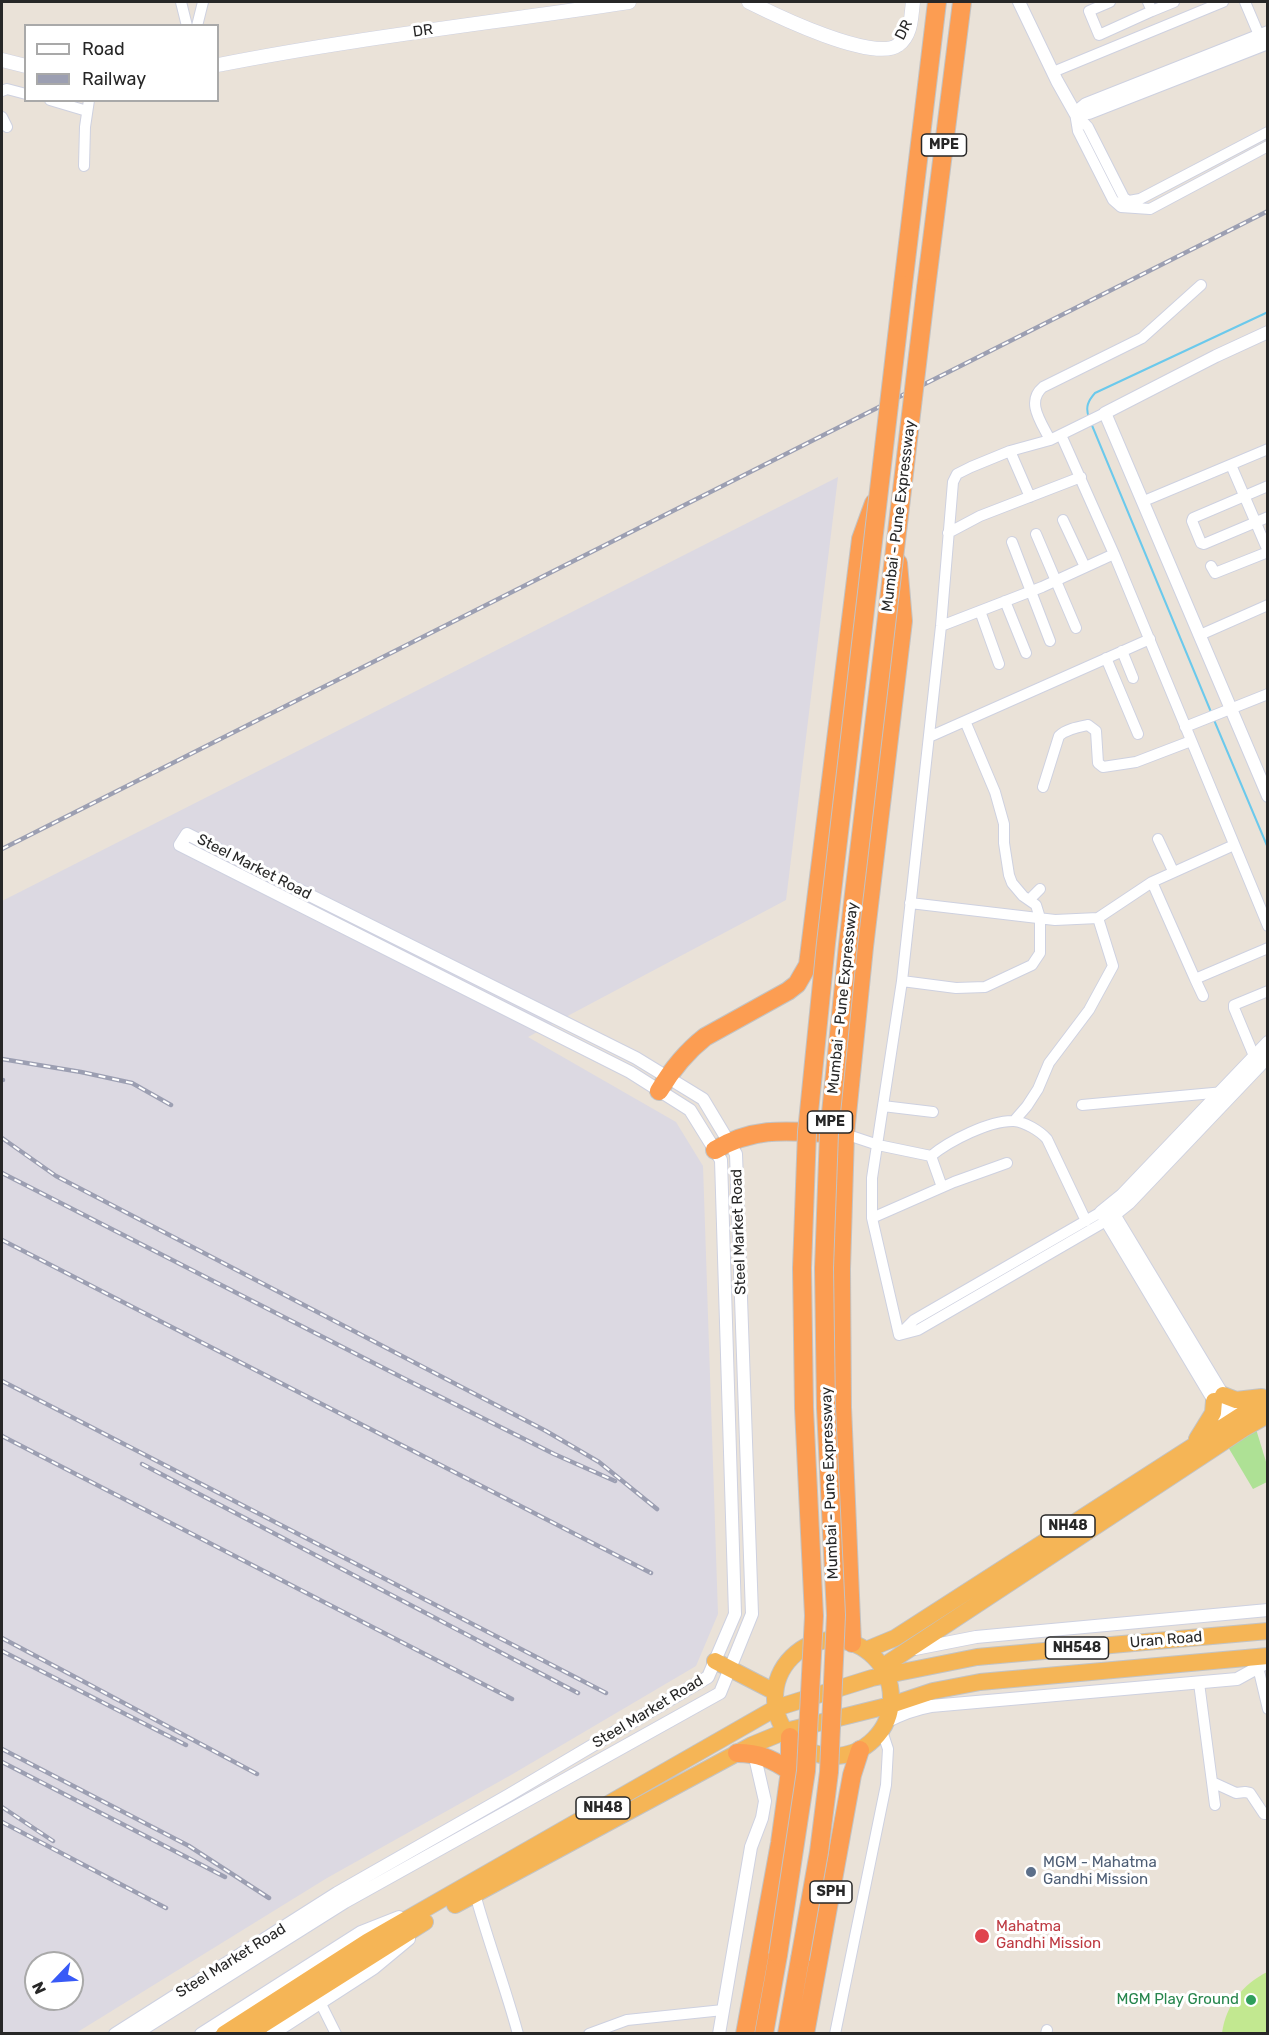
<!DOCTYPE html>
<style>
body{margin:0}
#map{position:relative;width:1269px;height:2035px;overflow:hidden;background:#eae2d8;font-family:Rubik,sans-serif}
canvas{display:block}
.frame{position:absolute;inset:0;border:3px solid #272727;pointer-events:none}
.legend{position:absolute;left:24px;top:24px;width:195px;height:78px;box-sizing:border-box;background:#fff;border:2px solid #a9a9a9;margin:0;padding:8px 10px;list-style:none;font-size:18px;color:#272727}
.legend li{display:flex;align-items:center;gap:12px;height:30px}
.legend b{width:30px;border:2px solid #a9a9a9}
.north{position:absolute;left:24px;top:1951px;width:60px;height:60px;box-sizing:border-box;background:#fff;border:2px solid #a9a9a9;border-radius:50%;rotate:245deg;font-size:16px;font-weight:700;line-height:24px;text-align:center;color:#272727}
.north::after{content:'';display:block;margin:auto;width:21px;height:27px;background:#385af7;clip-path:polygon(50% 0,100% 100%,50% 72%,0 100%)}
</style>
<div id="map">
<canvas width="1269" height="2035"></canvas>
<div class="frame"></div>
<ul class="legend">
<li><b style="height:8px;background:#fff"></b>Road</li>
<li><b style="height:8px;background:#9c9fb2"></b>Railway</li>
</ul>
<div class="north">N</div>
</div>
<script>
const context = document.querySelector('canvas').getContext('2d');
context.lineJoin = 'round';
function fillPath(path, color) { context.fillStyle = color; context.fill(path, 'evenodd'); }
function stroke(path, color, width, dash) { context.strokeStyle = color; context.lineWidth = width; context.lineCap = dash ? 'butt' : 'round'; context.setLineDash(dash || []); context.stroke(path); }
function write(font, color, halo, rows, align = 'center') {
  context.font = font + ' Rubik,sans-serif'; context.lineWidth = 6; context.setLineDash([]); context.textBaseline = 'middle'; context.strokeStyle = halo; context.fillStyle = color; for (const [text, x, y, turn = 0] of rows) {
    context.save(); context.translate(x, y); context.rotate((+turn || 0) * Math.PI / 180); context.textAlign = isNaN(turn) ? turn : align; if (halo) context.strokeText(text, 0, 0); context.fillText(text, 0, 0); context.restore();
  }
}
const industrial = new Path2D(`
 M838 477 786 900 528 1037 676 1122 703 1166 718 1614 696 1666 511 1775 327 1878 76 2033 2 2034V901ZM36 1963H72V1999H36Z`);
const green = new Path2D(`
 M1256 1429 1267 1465V1482L1253 1489 1228 1447Z`);
const pitch = new Path2D(`
 M1267 1972V2033H1222C1226 2005 1242 1985 1267 1972Z`);
const stream = new Path2D(`
 M1089 418C1085 407 1088 401 1095 393L1268 312
 M1091 423 1211 712
 M1214 720 1268 848`);
const minor = new Path2D(`
 M181 2 187 26
 M1110 2 1089 11 1099 35 1152 11 1148 2
 M1245 2 1262 42
 M1152 11 1174 2
 M197 26 203 2
 M1053 72 1223 2
 M2 91 7 89 26 94
 M50 100 87 111
 M1075 113 1078 131 1113 200 1121 207 1150 209 1268 146
 M1075 113 1088 127 1124 198 1129 201 1140 199 1268 132
 M2 117 7 127
 M84 166 85 127 89 100
 M1061 435 1114 554 1268 926
 M1050 440C1042 423 1025 402 1043 387L1142 338 1201 285
 M1010 451 1030 497
 M1231 465 1268 551
 M1268 486 1193 518 1192 521 1201 543 1204 544 1268 517
 M1144 501 1268 449
 M1063 520 1085 567
 M948 533 980 516 1081 477
 M1036 534 1076 628
 M1012 542 1050 641
 M1211 566 1215 573 1268 552
 M1005 601 1026 653
 M980 611 999 664
 M941 626 1042 587 1114 554
 M1200 635 1268 605
 M1122 651 1133 678
 M1106 658 1138 734
 M1185 727 1268 694
 M929 737 1150 639
 M1043 787 1059 736C1066 729 1078 727 1088 725L1096 731 1098 763 1103 767 1136 762 1191 741
 M1158 839 1173 871
 M1152 882 1195 979 1268 948
 M1030 899 1040 889
 M910 903 1055 920 1098 918 1152 882 1234 845
 M1195 979 1203 996
 M902 981 956 988 985 987 1032 965 1040 953V918L1036 905 1023 896 1012 883 1009 875 1004 843V824L995 792 965 721
 M1254 1056 1234 1008V1005L1268 991
 M1082 1105 1224 1092
 M883 1106 933 1112
 M1014 1121 1027 1106 1038 1089 1049 1063 1089 1010 1113 966 1098 918
 M845 1134 878 1145 931 1156 942 1187
 M931 1156C949 1141 990 1120 1014 1121 1025 1122 1040 1131 1047 1139L1086 1221
 M872 1218 954 1182 1007 1163
 M901 1333 914 1320 1101 1212
 M899 1335 872 1218V1178L902 981 941 626 953 482 957 474 971 467 1010 451 1050 440 1105 413
 M899 1335 918 1330 1106 1221
 M1258 1667 1268 1709
 M1199 1683 1215 1805
 M1212 1782 1236 1793 1245 1792 1250 1793 1264 1814H1268
 M475 1894C488 1941 505 1986 518 2034
 M321 2004 336 2034
 M589 2034 627 2020 723 2010
 M835 2034 886 1785 888 1749 882 1731
 M1046 2034 1047 2030`);
const tertiary = new Path2D(`
 M1019 2 1057 81 1075 113
 M1075 113 1086 104 1268 32
 M1075 113H1089L1268 43
 M1268 332 1216 356 1105 413 1268 796
 M1109 1206 1240 1423
 M1109 1219 1129 1203 1268 1057
 M1232 1431 1101 1212 1122 1195 1268 1042
 M915 1649 976 1637 1268 1610
 M886 1722C901 1714 914 1709 931 1706L1237 1679 1268 1662
 M115 2034 337 1893 509 1795 708 1677 735 1614 721 1160 690 1110 630 1072 180 845 187 834 636 1058 703 1099 736 1154 752 1614 720 1693 345 1902 135 2034
 M201 2034 361 1932 399 1917
 M272 2034 374 1968 409 1939
 M719 2034 751 1847 762 1818 765 1801 754 1753`);
const secondary = new Path2D(`
 M749 2C775 15 874 63 898 45 912 35 911 16 913 2
 M2 60 26 66
 M218 65C354 38 492 23 629 2`);
const trunk = new Path2D(`
 M1223 1395 1236 1400 1262 1397
 M1197 1439 1213 1413 1214 1401
 M775 1698a58 58 0 1 1 116 0a58 58 0 1 1-116 0Z
 M866 1650 895 1638 1268 1398
 M715 1661 775 1692
 M882 1667 1243 1429 1268 1415
 M455 1905 752 1745 786 1731 891 1705 933 1691 980 1682 1268 1656
 M224 2034 367 1942 776 1708 872 1678 977 1657 1268 1631
 M248 2034 425 1922`);
const motorway = new Path2D(`
 M903 285 937 2
 M926 288 962 2
 M659 1091C672 1069 686 1052 705 1037L788 991 797 984 808 965 861 539 874 503
 M715 1150C758 1124 795 1132 843 1134
 M852 1643 842 1407 841 1269 845 1134 864 947 903 621 898 563
 M737 1753C759 1753 772 1759 790 1771
 M745 2034 780 1843 790 1771V1737
 M764 2034 778 1955
 M787 2034 800 1959
 M805 2034 852 1775 860 1750`);
const rail = new Path2D(`
 M2 849 1268 211
 M2 1059 81 1072 132 1083 171 1105
 M2 1080H3
 M2 1138 56 1176 546 1431 599 1462 657 1509
 M2 1173 407 1380 554 1454 615 1481
 M2 1240 651 1573
 M2 1381 606 1693
 M2 1436 512 1699
 M142 1464 578 1693
 M2 1638 257 1774
 M2 1651 186 1745
 M2 1749 189 1846 269 1898
 M2 1762 225 1877
 M2 1807 53 1841
 M2 1822 166 1908`);
const motorwayBridge = new Path2D(`
 M778 1955 806 1771 814 1616 804 1408 802 1268 807 1132 826 943 903 285
 M800 1959 819 1852 829 1772 836 1615 826 1408 824 1268 829 1133 848 945 926 288`);
const markers = [
 [1031,1872,6,"#5c6f8a"],
 [982,1936,8,"#e0444e"],
 [1251,2000,6,"#2e9e5b"]
];
const shields = [
 [944,145,45],
 [830,1122,45],
 [1068,1526,54],
 [1077,1648,63],
 [603,1808,54],
 [831,1892,42]
];
const shieldNames = [
 ["MPE",944,145],
 ["MPE",830,1122],
 ["NH48",1068,1526],
 ["NH548",1077,1648],
 ["NH48",603,1808],
 ["SPH",831,1892]
];
const streetNames = [
 ["DR",904,30,-63],
 ["DR",423,31,-8],
 ["Mumbai - Pune Expressway",899,516,-83],
 ["Steel Market Road",254,867,27],
 ["Mumbai - Pune Expressway",843,998,-84],
 ["Steel Market Road",739,1232,-92],
 ["Mumbai - Pune Expressway",830,1483,-92],
 ["Uran Road",1166,1640,-5],
 ["Steel Market Road",648,1712,-31],
 ["Steel Market Road",231,1961,-32]
];
const serviceNames = [
 ["MGM - Mahatma",1043,1863],
 ["Gandhi Mission",1043,1880]
];
const healthNames = [
 ["Mahatma",996,1927],
 ["Gandhi Mission",996,1944]
];
const leisureNames = [
 ["MGM Play Ground",1239,2000]
];
fillPath(industrial, '#dcd9e2');
fillPath(green, '#aee195');
fillPath(pitch, '#c2e890');
stroke(stream, '#6bc9ec', 2);
stroke(minor, '#ced1e0', 12);
stroke(tertiary, '#ced1e0', 14);
stroke(secondary, '#ced1e0', 15);
stroke(trunk, '#c3c3c3', 18);
stroke(motorway, '#c3c3c3', 20);
stroke(minor, '#fff', 10);
stroke(tertiary, '#fff', 12);
stroke(secondary, '#fff', 14);
stroke(trunk, '#f5b556', 16);
stroke(motorway, '#fc9d52', 18);
stroke(rail, '#9c9fb2', 4.5);
stroke(rail, '#fff', 2, [7]);
stroke(motorwayBridge, '#c3c3c3', 20, []);
stroke(motorwayBridge, '#fc9d52', 18);
for (const [x, y, r, color] of markers) { const dot = new Path2D(); dot.arc(x, y, r, 0, 2 * Math.PI); context.fillStyle = color; context.fill(dot); stroke(dot, '#fff', 2); }
for (const [x, y, w] of shields) { const box = new Path2D(); box.roundRect(x - w / 2, y - 11, w, 22, 4.5); context.fillStyle = '#fff'; context.fill(box); stroke(box, '#272727', 1.5); }
write('bold 14px', '#272727', null, shieldNames);
write('15px', '#272727', '#fff', streetNames);
write('15px', '#4e5e75', '#fff', serviceNames, 'left');
write('15px', '#be3a42', '#fff', healthNames, 'left');
write('15px', '#27864d', '#fff', leisureNames, 'right');
</script>
